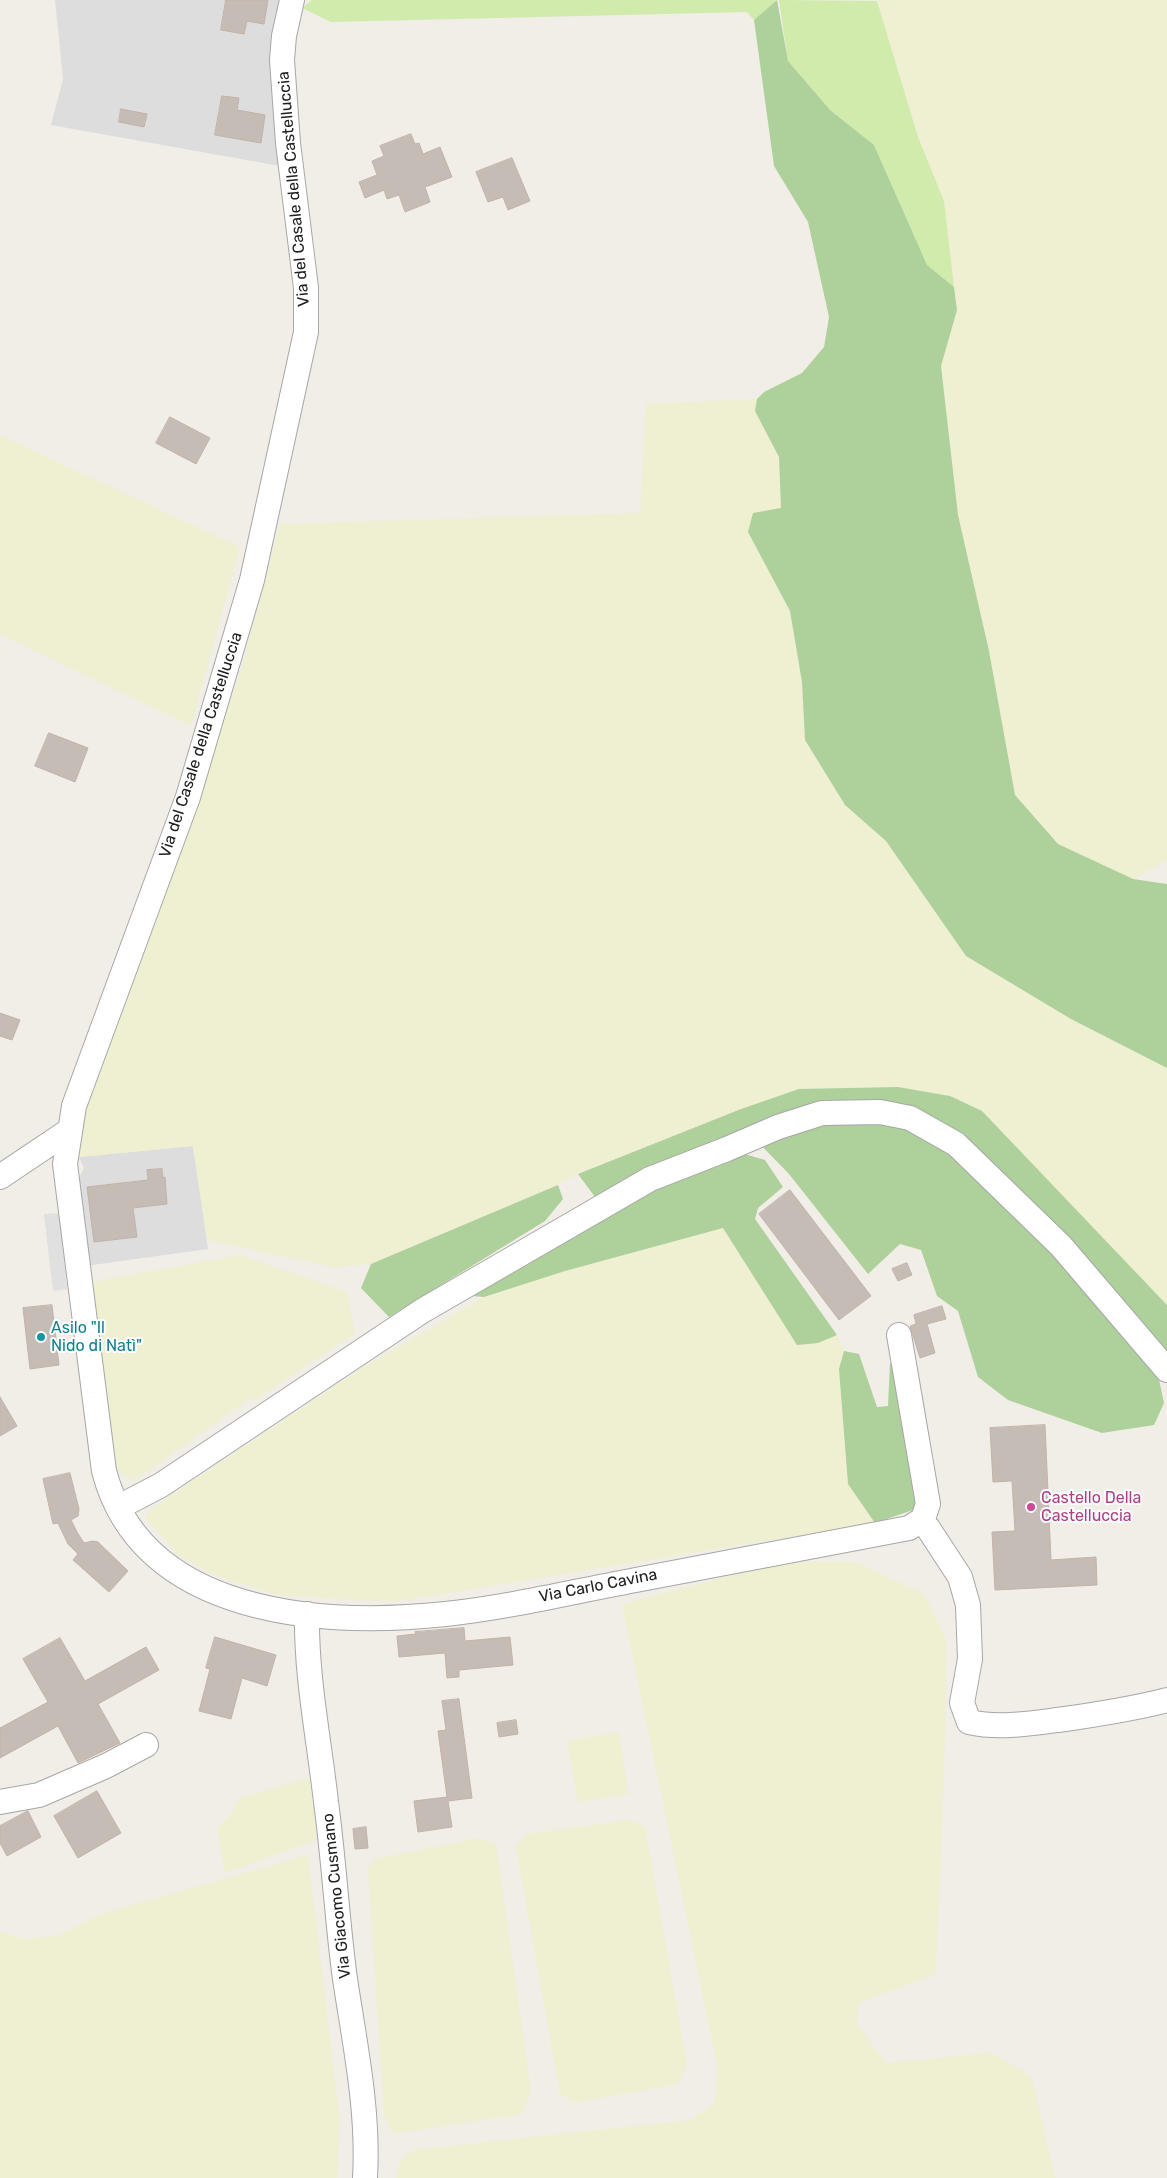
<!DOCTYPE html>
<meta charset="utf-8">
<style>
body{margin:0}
canvas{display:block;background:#f1ede7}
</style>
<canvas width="1167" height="2178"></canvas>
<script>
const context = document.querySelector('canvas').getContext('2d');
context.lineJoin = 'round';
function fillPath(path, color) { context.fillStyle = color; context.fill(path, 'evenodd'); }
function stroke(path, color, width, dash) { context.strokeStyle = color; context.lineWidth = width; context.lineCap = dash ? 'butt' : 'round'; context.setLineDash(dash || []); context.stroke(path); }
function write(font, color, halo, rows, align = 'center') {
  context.font = font + ' Rubik,sans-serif'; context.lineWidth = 4; context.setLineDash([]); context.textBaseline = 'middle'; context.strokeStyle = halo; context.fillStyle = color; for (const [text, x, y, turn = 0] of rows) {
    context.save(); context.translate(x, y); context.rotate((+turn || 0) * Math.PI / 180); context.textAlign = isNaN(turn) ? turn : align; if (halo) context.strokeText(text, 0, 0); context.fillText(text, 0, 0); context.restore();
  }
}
const residential = new Path2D(`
 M55 0H289L280 166 51 125 63 79Z
 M193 1146 208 1249 85 1266 76 1183 84 1168 79 1157Z`);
const farmland = new Path2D(`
 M877 0H1167V860L1133 879 1058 844 1015 795 989 651 958 515 941 366 957 310 944 201 918 137Z
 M757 399 756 411 779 457 781 509 748 532 790 611 802 682 805 740 845 805 886 841 966 956 1071 1019 1167 1068V1305L982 1111 898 1087 799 1089 741 1109 578 1174 558 1185 371 1264 334 1267 207 1240 193 1146 79 1157 78 1130 122 999 240 674 280 524 640 513 646 404Z
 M0 435 240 547 191 726 0 634Z
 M724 1228 797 1345 818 1343 837 1335 844 1351 839 1369 848 1484 875 1523 393 1602 279 1595 214 1575 178 1555 145 1517 152 1508 367 1365 484 1297 565 1271Z
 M240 1255 347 1292 355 1333 256 1400 249 1399 134 1481 115 1469 91 1282Z
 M781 1562H855L924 1594 946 1639 945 1742 936 1974 859 2003 857 2024 886 2063 991 2053 1032 2077 1055 2178H396L400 2161 414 2150 690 2120 715 2103 717 2064 622 1604Z
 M619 1732 629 1794 578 1802 567 1741Z
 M309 1778 319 1839 225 1873 217 1828 230 1816 240 1798Z
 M630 1820 645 1827 687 2066 677 2084 574 2103 560 2094 516 1846 527 1834Z
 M478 1838 496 1843 531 2091 522 2114 392 2134 384 2113 368 1868 374 1859Z
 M308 1855 340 2123 337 2178H0V1932L22 1939 57 1936 101 1914Z`);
const grass = new Path2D(`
 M312 0H777L754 20 747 12 331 22 302 8Z
 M779 0 877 1 918 137 944 201 954 287 927 265 874 145 830 110 788 61Z`);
const forest = new Path2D(`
 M777 0 788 61 830 110 874 145 927 265 954 287 957 310 941 366 958 515 989 651 1015 795 1058 844 1133 879 1167 884V1068L1071 1019 966 956 886 841 845 805 805 740 802 682 790 611 748 532 753 513 781 508 779 457 755 411 757 399 764 392 802 373 824 347 829 317 808 222 774 166 754 20Z
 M898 1087 950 1096 982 1111 1167 1305V1366L1158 1375 1164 1403 1154 1425 1102 1433 1008 1400 978 1377 958 1311 937 1296 921 1250 900 1244 868 1274 789 1174 756 1140 595 1197 578 1174 741 1109 799 1089Z
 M741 1153 765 1160 783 1187 758 1208 755 1219 837 1335 818 1343 797 1345 723 1228 565 1271 484 1297 471 1296 629 1196Z
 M558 1185 563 1199 545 1221 389 1317 361 1288 371 1264Z
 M844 1351 859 1354 877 1407 888 1406 890 1363 898 1373 918 1499 913 1510 875 1523 848 1484 839 1369Z`);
const parking = new Path2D(`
 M59 1213 67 1289 53 1291 44 1214Z`);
const building = new Path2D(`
 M226 0H268L264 24 247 21 244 34 221 30Z
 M222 96 239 98 237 110 265 115 261 143 215 135Z
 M121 109 147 114 144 127 119 122Z
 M411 134 415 144 419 143 423 154 440 147 452 177 425 187 430 202 405 212 399 195 387 199 384 190 365 198 359 182 377 175 372 161 384 156 380 146Z
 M512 158 530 201 508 210 503 197 488 202 476 172Z
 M170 417 210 438 196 464 156 443Z
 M49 733 88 748 75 782 35 766Z
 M0 1013 20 1020 12 1040 0 1036Z
 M162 1169 163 1178 165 1177 167 1204 133 1208 137 1237 94 1242 87 1187 148 1180 147 1170Z
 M790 1190 871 1296 839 1320 759 1214Z
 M907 1263 912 1275 898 1281 892 1269Z
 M52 1305 59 1365 30 1369 23 1308Z
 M942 1306 946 1319 927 1324 935 1353 920 1358 910 1326 916 1324 914 1315Z
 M0 1397 17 1426 0 1436Z
 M1045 1425 1051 1560 1096 1557 1097 1585 995 1590 992 1532 1015 1531 1012 1481 993 1482 990 1428Z
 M70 1473 79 1509 78 1516 71 1520 77 1532 84 1543 93 1541 98 1542 128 1571 109 1592 73 1560 78 1554 68 1544 58 1523 53 1524 43 1479Z
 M464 1628 465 1641 510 1637 513 1665 459 1670V1677L447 1678 445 1653 399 1657 397 1636 416 1634 415 1632Z
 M215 1637 276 1655 267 1686 242 1678 231 1719 199 1711 210 1669 206 1668Z
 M60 1638 85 1681 146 1647 159 1670 98 1704 120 1743 78 1763 58 1726 0 1758V1728L48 1702 23 1659Z
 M459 1699 472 1798 448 1801 452 1827 418 1832 414 1801 447 1797 438 1731 446 1730 442 1701Z
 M516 1720 518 1734 499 1737 497 1723Z
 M97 1791 121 1833 78 1858 54 1816Z
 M28 1811 41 1837 7 1856 0 1843V1826Z
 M366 1827 368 1848 355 1849 353 1829Z`);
const minor = new Path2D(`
 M292 0 284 36 282 60 288 143 306 288V332L252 580 188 797 74 1106 65 1164 104 1471C142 1616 322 1627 446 1614 511 1607 576 1591 641 1579 730 1562 819 1545 909 1528L923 1519 928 1504 899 1335
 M0 1177 70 1130
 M119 1507 161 1485 422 1311 650 1179 727 1149 778 1127 822 1113 880 1112 910 1118 956 1144 1061 1246 1167 1370
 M920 1522 928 1528 960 1577 968 1605 970 1659 962 1703 969 1722C1000 1729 1033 1723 1065 1719 1099 1714 1133 1709 1167 1700
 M307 1614C306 1677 319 1739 326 1802 334 1861 337 1920 345 1979 355 2045 369 2111 365 2178
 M0 1802 39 1795 106 1766 146 1745`);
const markers = [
 [41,1337,5,"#0f9aa8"],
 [1031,1507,5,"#d1479c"]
];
const streetNames = [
 ["Via del Casale della Castelluccia",294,189,-95],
 ["Via del Casale della Castelluccia",201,745,-72],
 ["Via Carlo Cavina",598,1586,-11],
 ["Via Giacomo Cusmano",337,1896,-96]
];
const cultureNames = [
 ["Asilo \"Il",51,1328],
 ["Nido di Natì\"",51,1346]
];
const hotelNames = [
 ["Castello Della",1041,1498],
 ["Castelluccia",1041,1516]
];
fillPath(residential, '#dedddd');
fillPath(farmland, '#efefd2');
fillPath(grass, '#d0ebac');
fillPath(forest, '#aed09b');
fillPath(parking, '#e0e0e0');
fillPath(building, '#c6bcb6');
stroke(building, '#c3b2a8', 1);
stroke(minor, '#a7a7a7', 26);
stroke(minor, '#fff', 24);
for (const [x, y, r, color] of markers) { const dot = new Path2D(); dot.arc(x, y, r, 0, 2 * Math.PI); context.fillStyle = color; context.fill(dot); stroke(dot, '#fff', 2); }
write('16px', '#202020', '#fff', streetNames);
write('16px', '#0d838f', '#fff', cultureNames, 'left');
write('16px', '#b23c85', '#fff', hotelNames, 'left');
</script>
